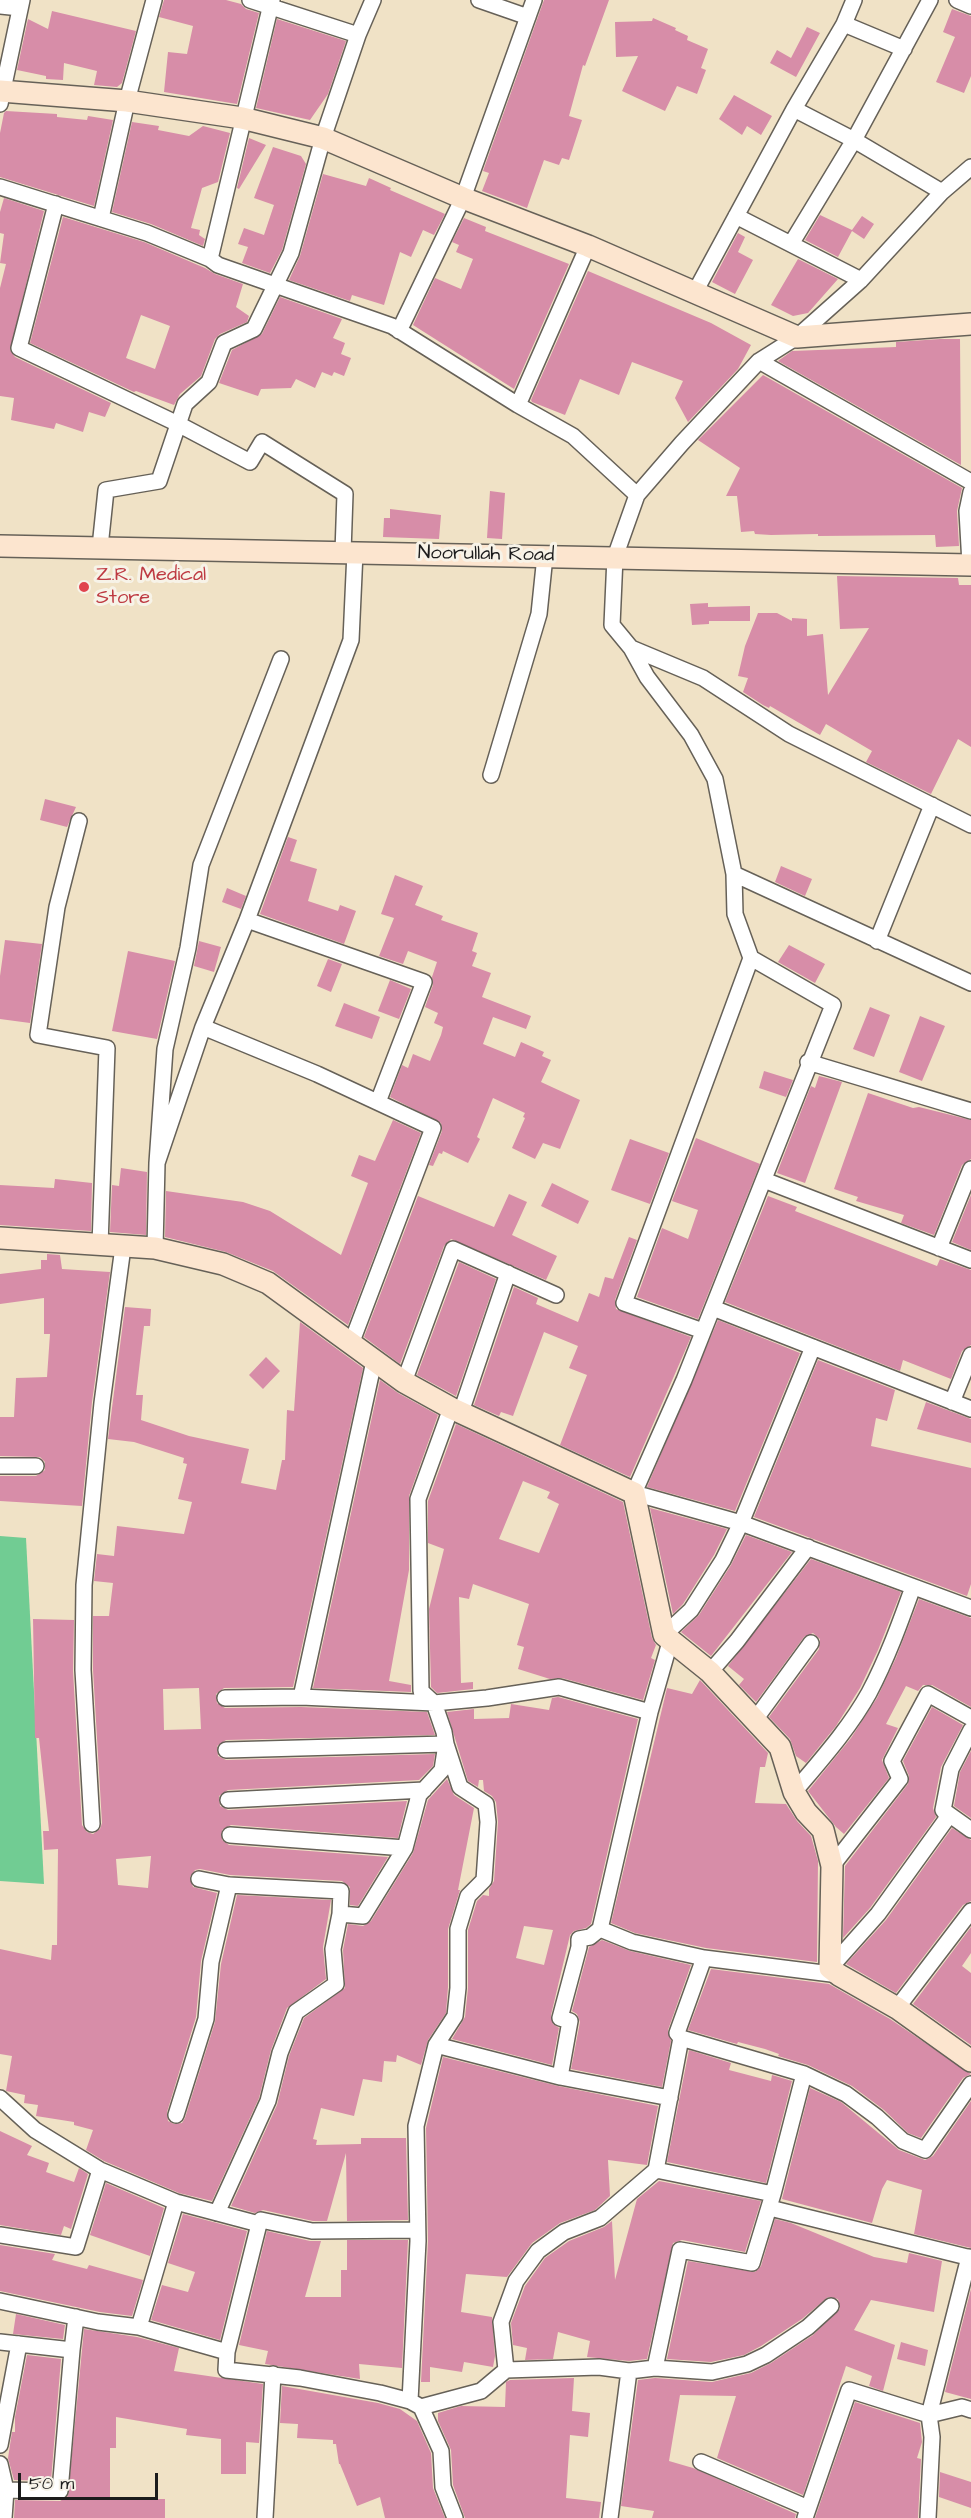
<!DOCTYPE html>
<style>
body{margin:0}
#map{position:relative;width:971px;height:2518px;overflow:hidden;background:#f0e2c6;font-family:"Architects Daughter",sans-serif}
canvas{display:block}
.scale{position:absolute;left:18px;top:2473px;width:140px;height:27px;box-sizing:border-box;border:3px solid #1c1c1c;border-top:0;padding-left:8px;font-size:18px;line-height:21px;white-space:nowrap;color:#1c1c1c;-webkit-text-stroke:4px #f7f3e8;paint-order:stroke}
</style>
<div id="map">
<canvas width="971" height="2518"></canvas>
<div class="scale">50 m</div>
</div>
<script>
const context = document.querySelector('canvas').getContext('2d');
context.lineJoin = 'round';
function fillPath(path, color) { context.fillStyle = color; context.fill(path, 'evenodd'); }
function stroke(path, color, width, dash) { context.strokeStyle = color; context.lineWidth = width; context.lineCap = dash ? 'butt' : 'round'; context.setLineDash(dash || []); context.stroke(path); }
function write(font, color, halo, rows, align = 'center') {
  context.font = font + ' "Architects Daughter",sans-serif'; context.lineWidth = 6; context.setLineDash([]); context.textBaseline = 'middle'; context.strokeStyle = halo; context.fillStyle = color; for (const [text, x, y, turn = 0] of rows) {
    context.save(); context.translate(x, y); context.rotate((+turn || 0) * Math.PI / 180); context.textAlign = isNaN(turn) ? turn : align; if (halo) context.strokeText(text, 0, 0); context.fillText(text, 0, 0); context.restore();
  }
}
const green = new Path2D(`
 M0 1536 26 1538 44 1884 0 1881Z`);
const building = new Path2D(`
 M164 0H226L241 4 246 9 259 13 237 104 164 92 168 52 187 54 193 26 159 17Z
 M544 0H609L585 66 583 65 569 116 582 120 569 160 562 158 559 165 544 160 527 208 482 191 489 173 483 171Z
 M952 9 971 16V76L964 93 936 82 955 37 943 32Z
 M52 11 136 31 122 83 117 87 94 85 97 71 64 63 63 80 46 79V76L17 70 28 19 48 29Z
 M653 18 676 28 675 30 688 36 687 40 708 49 701 68 706 70 697 94 677 86 665 111 622 91 638 56 616 57 615 22 652 21Z
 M277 19 346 41 328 94 310 120 256 108Z
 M807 27 820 33 796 77 770 63 777 50 791 58Z
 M734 95 772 116 761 135 747 126 742 135 719 119Z
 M6 111 57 114V117L87 120 88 116 113 120 94 206 0 177V133L4 113Z
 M132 122 159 126 158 130 189 136 203 126 230 133 218 182 202 188 191 228 200 230 199 235 205 239 203 246 151 224 112 212Z
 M249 138 266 145 239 189 237 188Z
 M273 147 301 156 306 164 282 250 270 273 242 263 248 247 238 244 244 228 264 235 274 205 254 198Z
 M323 174 366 186 369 178 391 188 390 190 445 214 434 235 423 230 411 257 400 252 384 305 352 295 350 301 289 280 300 256Z
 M4 198 44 211 10 350 15 357 111 403 105 417 89 412 83 432 56 423 54 429 11 420 14 398 0 396V288L6 264 0 263 4 234 0 233V212Z
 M820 215 852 230 862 216 874 224 864 239 852 231 838 257 805 240Z
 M63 217 144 242 205 268 215 274 243 284 236 307 249 316 247 322 220 334 215 339 201 376 180 394 174 405 136 391 134 392 30 343ZM141 315 170 326 155 369 126 358Z
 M464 218 486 227 485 231 569 264 514 389 413 325 435 278 461 289 473 259 456 252 459 245 452 242Z
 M738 233 745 237 738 252 753 260 735 294 712 282Z
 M798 259 838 279 808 313 793 316 771 305Z
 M588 271 711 323 751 345 738 369 688 422 675 398 683 381 632 362 619 395 580 379 565 415 532 402 531 400Z
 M280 297 342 319 333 338 345 343 341 354 351 358 344 376 334 372 332 376 322 372 315 388 296 379 291 388 261 389 258 396 219 383 232 350 262 334Z
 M940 339H960L961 465 778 361 792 351 896 347V342Z
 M763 375 962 488 957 511 959 546 936 547 935 535 818 536V534L771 535 755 534 754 531 741 532 737 496H726L740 468 698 440Z
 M490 491 505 493 502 539 487 538Z
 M390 509 441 515 439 539 383 537 384 518H390Z
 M837 576 958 578 959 585H971V747L958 739 931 794 866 762 872 751 826 724 820 735 770 706 769 708 763 705 743 692 748 678 738 676 745 646 758 613H777L792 621V618L807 619V636L823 634 828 695 869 628 840 629Z
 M708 603V607L750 606V621H709V624L692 625 690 604Z
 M45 799 76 807 67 827 40 820Z
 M288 837 297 840 290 861 317 869 308 901 338 911 340 905 356 911 344 944 260 914Z
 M781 866 812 879 805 896 775 882Z
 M395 875 423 886 415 905 443 916 441 920 478 933 472 951 477 953 472 966 491 973 482 997 531 1016 526 1029 493 1017 483 1044 515 1057 521 1042 544 1052 542 1056 551 1060 541 1082 580 1100 560 1149 543 1143 535 1159 512 1148 525 1118 523 1117 525 1113 493 1098 477 1137 480 1139 468 1163 443 1151 442 1154 439 1153 433 1166 429 1165 442 1131 441 1123 390 1097 402 1065 408 1068 413 1054 430 1061 441 1035 443 1027 434 1023 438 1013 425 1007 433 985 432 977 437 962 408 951 403 964 379 956 394 918 381 914Z
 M227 888 246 896 241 909 222 902Z
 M5 940 42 944 30 1023 0 1019V976Z
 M199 941 221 947 214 972 194 966Z
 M789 945 825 964 815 983 778 962Z
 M128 951 175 961 157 1039 112 1031Z
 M328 959 342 964 331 992 317 986Z
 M390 980 411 989 399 1019 378 1011Z
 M344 1003 380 1017 372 1039 335 1026Z
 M870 1007 890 1015 874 1057 853 1049Z
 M920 1016 945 1026 922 1081 899 1072Z
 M764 1071 793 1080 786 1097 759 1088Z
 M819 1076 842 1082 805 1183 777 1173 811 1086 815 1088Z
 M868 1093 913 1108 919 1107 971 1120V1159L962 1165 934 1235 901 1223 904 1215 856 1201 858 1197 834 1189Z
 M393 1120 421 1133 348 1325 273 1271 226 1252 165 1237 166 1191 243 1202 270 1211 341 1255 368 1183 351 1176 359 1155 375 1161Z
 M696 1138 760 1164 698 1319 637 1297 662 1228 688 1239 698 1210 672 1201Z
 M630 1139 669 1153 650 1204 611 1190Z
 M121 1168 147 1172 146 1235 110 1232 112 1185 119 1186Z
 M55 1179 92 1183 91 1231 0 1225V1185L54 1188Z
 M552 1183 589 1201 578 1224 541 1206Z
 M509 1194 527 1202 512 1235 557 1256 546 1280 451 1239 444 1246 400 1364 364 1337 418 1196 494 1227Z
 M971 1195V1250L952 1242Z
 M768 1196 797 1207 795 1211 937 1266 940 1259 971 1270V1345L962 1351 951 1379 903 1360 900 1371 725 1302Z
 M629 1237 637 1240 615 1300 616 1309 691 1337 630 1477 560 1445 587 1375 569 1368 578 1346 544 1332 513 1416 501 1412 499 1416 474 1405 514 1287 538 1298 536 1304 578 1322 589 1293 599 1297 605 1277 613 1279Z
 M47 1254 60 1255 62 1269 110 1272 92 1402 82 1506 0 1501V1476H36L45 1470V1462L40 1457 0 1456V1417H14L16 1378 47 1377 50 1334H44V1298L0 1304V1274L41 1269V1260H47Z
 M459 1262 496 1279 456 1396 417 1375Z
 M125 1307 151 1309 150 1326H144L136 1395H143L141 1420 189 1436 249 1449 241 1483 276 1490 282 1460H285L287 1410 294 1411 300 1322 363 1368 293 1687 224 1688 216 1694 217 1703 225 1708 301 1707 427 1712 435 1735 226 1740 217 1746 218 1756 226 1760 435 1754 433 1766 419 1780 228 1790 219 1796 220 1806 228 1810 407 1801 398 1838 231 1825 222 1830V1840L229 1845 388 1857 358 1906 350 1905V1887L342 1881 230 1875 200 1869 195 1870 190 1877 193 1887 217 1893 201 1961 196 2017 167 2112 168 2121 174 2124 182 2123 185 2118 215 2022 221 1964 237 1895 331 1900 323 1947 326 1979 287 2008 271 2050 259 2098 212 2201 179 2193 104 2161 86 2150 93 2130 74 2125V2122L36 2116 38 2105 24 2103 25 2095 6 2091 12 2056 0 2054V1949L51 1960 52 1945H57L58 1849 44 1850 43 1831H49L39 1738H35L33 1619 74 1620 73 1671 82 1825 87 1832 93 1834 100 1829 102 1823 93 1670V1616H109L113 1583 94 1581 97 1554 114 1556 117 1526 184 1534 192 1502 178 1499 187 1464 183 1463 184 1458 134 1442 108 1439ZM199 1688 201 1729 164 1730 163 1689ZM151 1856 148 1888 118 1885 116 1859Z
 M718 1320 800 1353 735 1511 647 1487Z
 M266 1357 280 1371 263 1389 249 1375Z
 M818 1360 895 1390 887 1421 876 1418 871 1446 971 1468V1584L967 1596 754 1517Z
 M380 1380 398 1393 438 1415 409 1496V1570L389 1681 411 1685V1692L313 1688Z
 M926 1402 971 1419V1443L917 1429Z
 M456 1424 623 1502 652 1638 656 1645 651 1658 655 1660 643 1700 562 1678 550 1679 518 1669 524 1647 517 1645 529 1604 473 1584 469 1599 459 1597 461 1683 473 1682V1689L437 1693 431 1687 429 1609 444 1549 428 1543V1501ZM523 1481 550 1492 547 1498 559 1504 539 1553 499 1539Z
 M650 1508 727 1529 714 1555 683 1604 673 1614Z
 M746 1535 792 1552 711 1656 681 1632 699 1615 731 1565Z
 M811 1559 901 1592 878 1650 860 1688 836 1726 806 1763 796 1756 790 1739 769 1717 819 1649 820 1639 813 1633 804 1637 756 1702 739 1685 744 1679 728 1666Z
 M919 1599 971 1618V1707L932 1685H923L918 1691 906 1686 886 1724 898 1728 882 1760 889 1778 844 1834 836 1827 808 1791 851 1738 877 1698 896 1658Z
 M700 1680 768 1753 765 1767H760L755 1803 786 1804 797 1821 811 1836 818 1861 817 1962 706 1948 635 1933 611 1923 667 1688 692 1694Z
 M558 1697 638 1719 591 1924 586 1928 574 1931 570 1935 551 2015 553 2024 559 2028 552 2065 452 2039 465 2017 468 1988V1930L477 1901 483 1895 489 1896V1889L494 1881 498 1822 496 1802 492 1796 484 1791 483 1780H479L478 1787 468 1781 447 1712 474 1709V1719L509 1718 511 1704 549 1710 552 1698ZM524 1926 553 1930 544 1965 516 1958Z
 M932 1707 963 1725 941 1767 933 1808 936 1817 870 1908 843 1938 845 1866 908 1784 909 1776 903 1761Z
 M971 1751V1818L954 1806 960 1772Z
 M447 1779 454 1795 474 1808 458 1890H460L448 1929V1987L446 2013 428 2040 421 2065 397 2055 396 2062 384 2061 382 2082 363 2079 354 2116 321 2108 313 2139 317 2140 316 2145 361 2144V2138H406L408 2220 347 2221 346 2153 327 2221H313L263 2210 255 2213 231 2206 277 2105 289 2056 304 2018 345 1988 343 1950 348 1924 363 1926 371 1921 413 1853 428 1800Z
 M952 1828 971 1840V1901L963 1905 896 1993 846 1964 886 1920Z
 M971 1927V1953L962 1966 971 1973V2045L913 2004Z
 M602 1940 630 1951 691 1965 668 2030 671 2041 662 2087 571 2069 580 2022 577 2014 572 2011 589 1947Z
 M711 1969 829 1984 890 2019 971 2074 963 2078 921 2138 908 2133 884 2110 852 2086 808 2065 778 2056 779 2054 765 2049 738 2042 737 2044 688 2030Z
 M689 2050 731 2063 729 2070 771 2081 772 2075 792 2081 766 2183 667 2162Z
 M443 2057 558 2086 658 2106 647 2165 608 2160 610 2196 595 2210 560 2223 532 2243 507 2277 466 2274 461 2312 492 2317 495 2356 493 2367 464 2362 462 2372 430 2367V2382H421L428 2241 426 2128Z
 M810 2088 841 2102 899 2150 925 2160 933 2156 971 2101V2248L914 2234 922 2190 887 2180 882 2189 872 2223 782 2199Z
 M0 2131 32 2146 27 2155 49 2163 46 2172 74 2182 79 2168 88 2174 71 2229 64 2226 61 2235 0 2225Z
 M659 2181 761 2201 745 2252 682 2240 673 2243 647 2359 629 2361 587 2357 590 2341 558 2332 553 2359 525 2360 527 2348 513 2345 511 2323 525 2286 545 2258 569 2241 604 2227 612 2221 615 2280 637 2199Z
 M106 2183 164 2208 150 2256 90 2235Z
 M183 2214 247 2231 220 2340 151 2320 162 2285 188 2292 195 2272 168 2263Z
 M775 2219 791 2223 874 2257 907 2263 909 2253 942 2261 934 2312 871 2300 854 2330 895 2345 883 2391 869 2386 872 2376 846 2366 803 2495 717 2458 736 2396 680 2395 669 2461 693 2468 796 2514 795 2518H652L654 2511 621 2506 638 2380 655 2378 712 2382 751 2373 771 2363 813 2335 840 2309 838 2299 828 2297 802 2319 761 2346 744 2355 711 2362 667 2359 688 2261 755 2272 761 2266Z
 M267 2231 310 2241H321L305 2297H341V2270H347V2240H408L402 2368 359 2364 360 2379 265 2364 268 2351 239 2345Z
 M0 2245 55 2254 52 2260 87 2269 89 2265 143 2280 132 2316 100 2312 0 2291Z
 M971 2289V2399L945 2392Z
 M16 2314 65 2325 63 2339 13 2334Z
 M84 2329 137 2337 179 2348 174 2371 263 2384 259 2443 246 2442V2474H221V2439L186 2435 187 2429 116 2417V2448H110V2499H165V2518H14L15 2500 60 2501 68 2496Z
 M901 2342 928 2350 925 2366 897 2359Z
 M27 2355 61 2359 51 2481 14 2480 8 2458 12 2432H15V2417Z
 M574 2378 572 2411 590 2413 588 2437 570 2435 566 2498 601 2502 599 2518H465L453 2485 451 2450 438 2421V2413L461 2406 505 2407 506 2382 510 2380Z
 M282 2386 378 2403 400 2409 417 2421 431 2453 433 2488 445 2518H385L380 2497 357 2506 340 2464H339L336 2444H333V2440L297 2438 298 2424 280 2423Z
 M855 2402 920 2423 922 2442 917 2458 921 2459 918 2518H815Z
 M940 2472 971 2482V2508L939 2497Z`);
const street = new Path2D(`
 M250 0 358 35
 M479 0 528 17
 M957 0 971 6
 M0 6 20 8
 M844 24 904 49
 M0 104 22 0
 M794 109 854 140 942 192
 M0 187 147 233 210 259 218 265 392 326 518 405 573 436 637 495
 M56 204 19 348 178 424 250 462 262 442 345 494 343 552
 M736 216 861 280
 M101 218 127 101 154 0
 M791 244 854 140 930 0
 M210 259 272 0
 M695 292 794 109 844 24 854 0
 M399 331 463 198 534 0
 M759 361 971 482
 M518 405 588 246
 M100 547 106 490 159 481 185 404 209 382 224 343 254 329 291 253 323 138 358 35 373 0
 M970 564 967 511 971 492
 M631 648 703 678 789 734 971 825
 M491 775 539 614 545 556
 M79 821 57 907 38 1035 107 1048 100 1245
 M734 874 971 983
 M247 920 424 982 378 1102
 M877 941 932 805
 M751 958 833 1005 684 1380 634 1493 741 1523 971 1608
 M203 1027 317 1074 433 1128 351 1344
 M808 1062 971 1111
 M157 1163 203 1027 247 920 351 640 355 552
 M764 1180 971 1260
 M155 1248 157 1163 165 1049 188 948 201 865 281 659
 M939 1248 971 1169
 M713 1308 971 1409
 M703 1331 624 1303 751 958 735 914 734 874 715 779 691 735 647 677 631 648 612 625 615 557 637 495 682 443 759 361 797 337 861 280 942 192 971 167
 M404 1382 453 1249 556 1295
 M952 1402 971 1355
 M461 1412 508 1273
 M0 1466H36
 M664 1635 691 1610 723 1560 741 1523 813 1347
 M710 1672 737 1641 808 1547
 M301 1697 374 1361
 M225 1698 301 1697 434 1703 487 1698 559 1687 650 1712
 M754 1721 811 1643
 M794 1792C820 1761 849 1729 869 1693 887 1659 900 1623 913 1587
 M228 1800 424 1790
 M943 1810 971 1830
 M92 1824 83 1670 84 1585 102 1403 123 1247
 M230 1835 405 1848
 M832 1866 900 1779 892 1761 928 1694 971 1718
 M199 1879 229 1885 341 1891 340 1914 363 1916 405 1848 419 1795 442 1770 446 1744 226 1750
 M704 1958 839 1975
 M830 1968 878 1914 948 1817 943 1810 951 1769 971 1730
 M897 2008 971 1911
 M681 2038 804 2074 846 2094 877 2117 903 2141 925 2150 971 2084
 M436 2045 560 2077 570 2021 560 2018 579 1947V1939L590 1937 600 1929
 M560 2077 670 2098
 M0 2098 35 2130 100 2170 176 2202 259 2224 227 2352 226 2370 300 2378 380 2393 410 2401 421 2407 441 2451 443 2487 455 2518
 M176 2115 206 2019 211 1962 229 1885
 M773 2194 804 2074
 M770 2208 971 2258
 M217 2213 268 2101 280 2053 296 2012 336 1984 333 1949 340 1914
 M259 2224 261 2220 312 2231 417 2230
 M0 2235 76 2247 100 2170
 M0 2301 98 2322 139 2327 227 2352
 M139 2327 176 2202
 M0 2342 72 2350 76 2317
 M655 2368 680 2250 752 2263 773 2194 656 2170
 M506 2370 501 2322 516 2281 538 2251 564 2232 600 2218 656 2170 681 2038 677 2033 704 1958 632 1942 600 1929 650 1712 670 1642
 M410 2401 418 2241 416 2126 436 2045 455 2016 458 1988V1929L468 1896 484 1880 488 1822 486 1804 460 1787 446 1744 444 1732 434 1703 421 1691 418 1499 451 1408
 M421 2407 481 2391 506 2370 599 2367 629 2371 655 2368 712 2372 747 2364 766 2355 808 2327 831 2306
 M0 2445 19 2344
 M701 2462 808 2508
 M0 2464 6 2490 4 2518
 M0 2490 60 2491 72 2350
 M265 2518 273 2374
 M610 2518 629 2371
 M805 2518 849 2390 929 2415 962 2407 971 2410
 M928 2518 932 2437 929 2415 969 2257`);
const secondary = new Path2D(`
 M0 91 127 101 242 118 323 138 463 198 588 246 797 337 971 324
 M0 546 971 565
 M0 1238 155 1248 223 1264 268 1283 404 1382 451 1408 634 1493 664 1635 710 1672 780 1747 794 1792 806 1812 823 1830 832 1866 830 1968 839 1975 897 2008 971 2061`);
const markers = [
 [84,587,6,"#e0444e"]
];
const streetNames = [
 ["Noorullah Road",486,555,1]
];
const healthNames = [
 ["Z.R. Medical",96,576],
 ["Store",96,599]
];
fillPath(green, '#71cc93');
fillPath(building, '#d78da8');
stroke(street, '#666158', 18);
stroke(secondary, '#666158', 24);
stroke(street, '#fff', 15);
stroke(secondary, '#fce5cf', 21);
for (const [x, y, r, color] of markers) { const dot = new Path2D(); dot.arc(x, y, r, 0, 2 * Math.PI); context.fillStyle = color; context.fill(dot); stroke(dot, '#f7f3e8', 2); }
write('20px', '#1c1c1c', '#f7f3e8', streetNames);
write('20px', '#be3a42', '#f7f3e8', healthNames, 'left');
</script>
